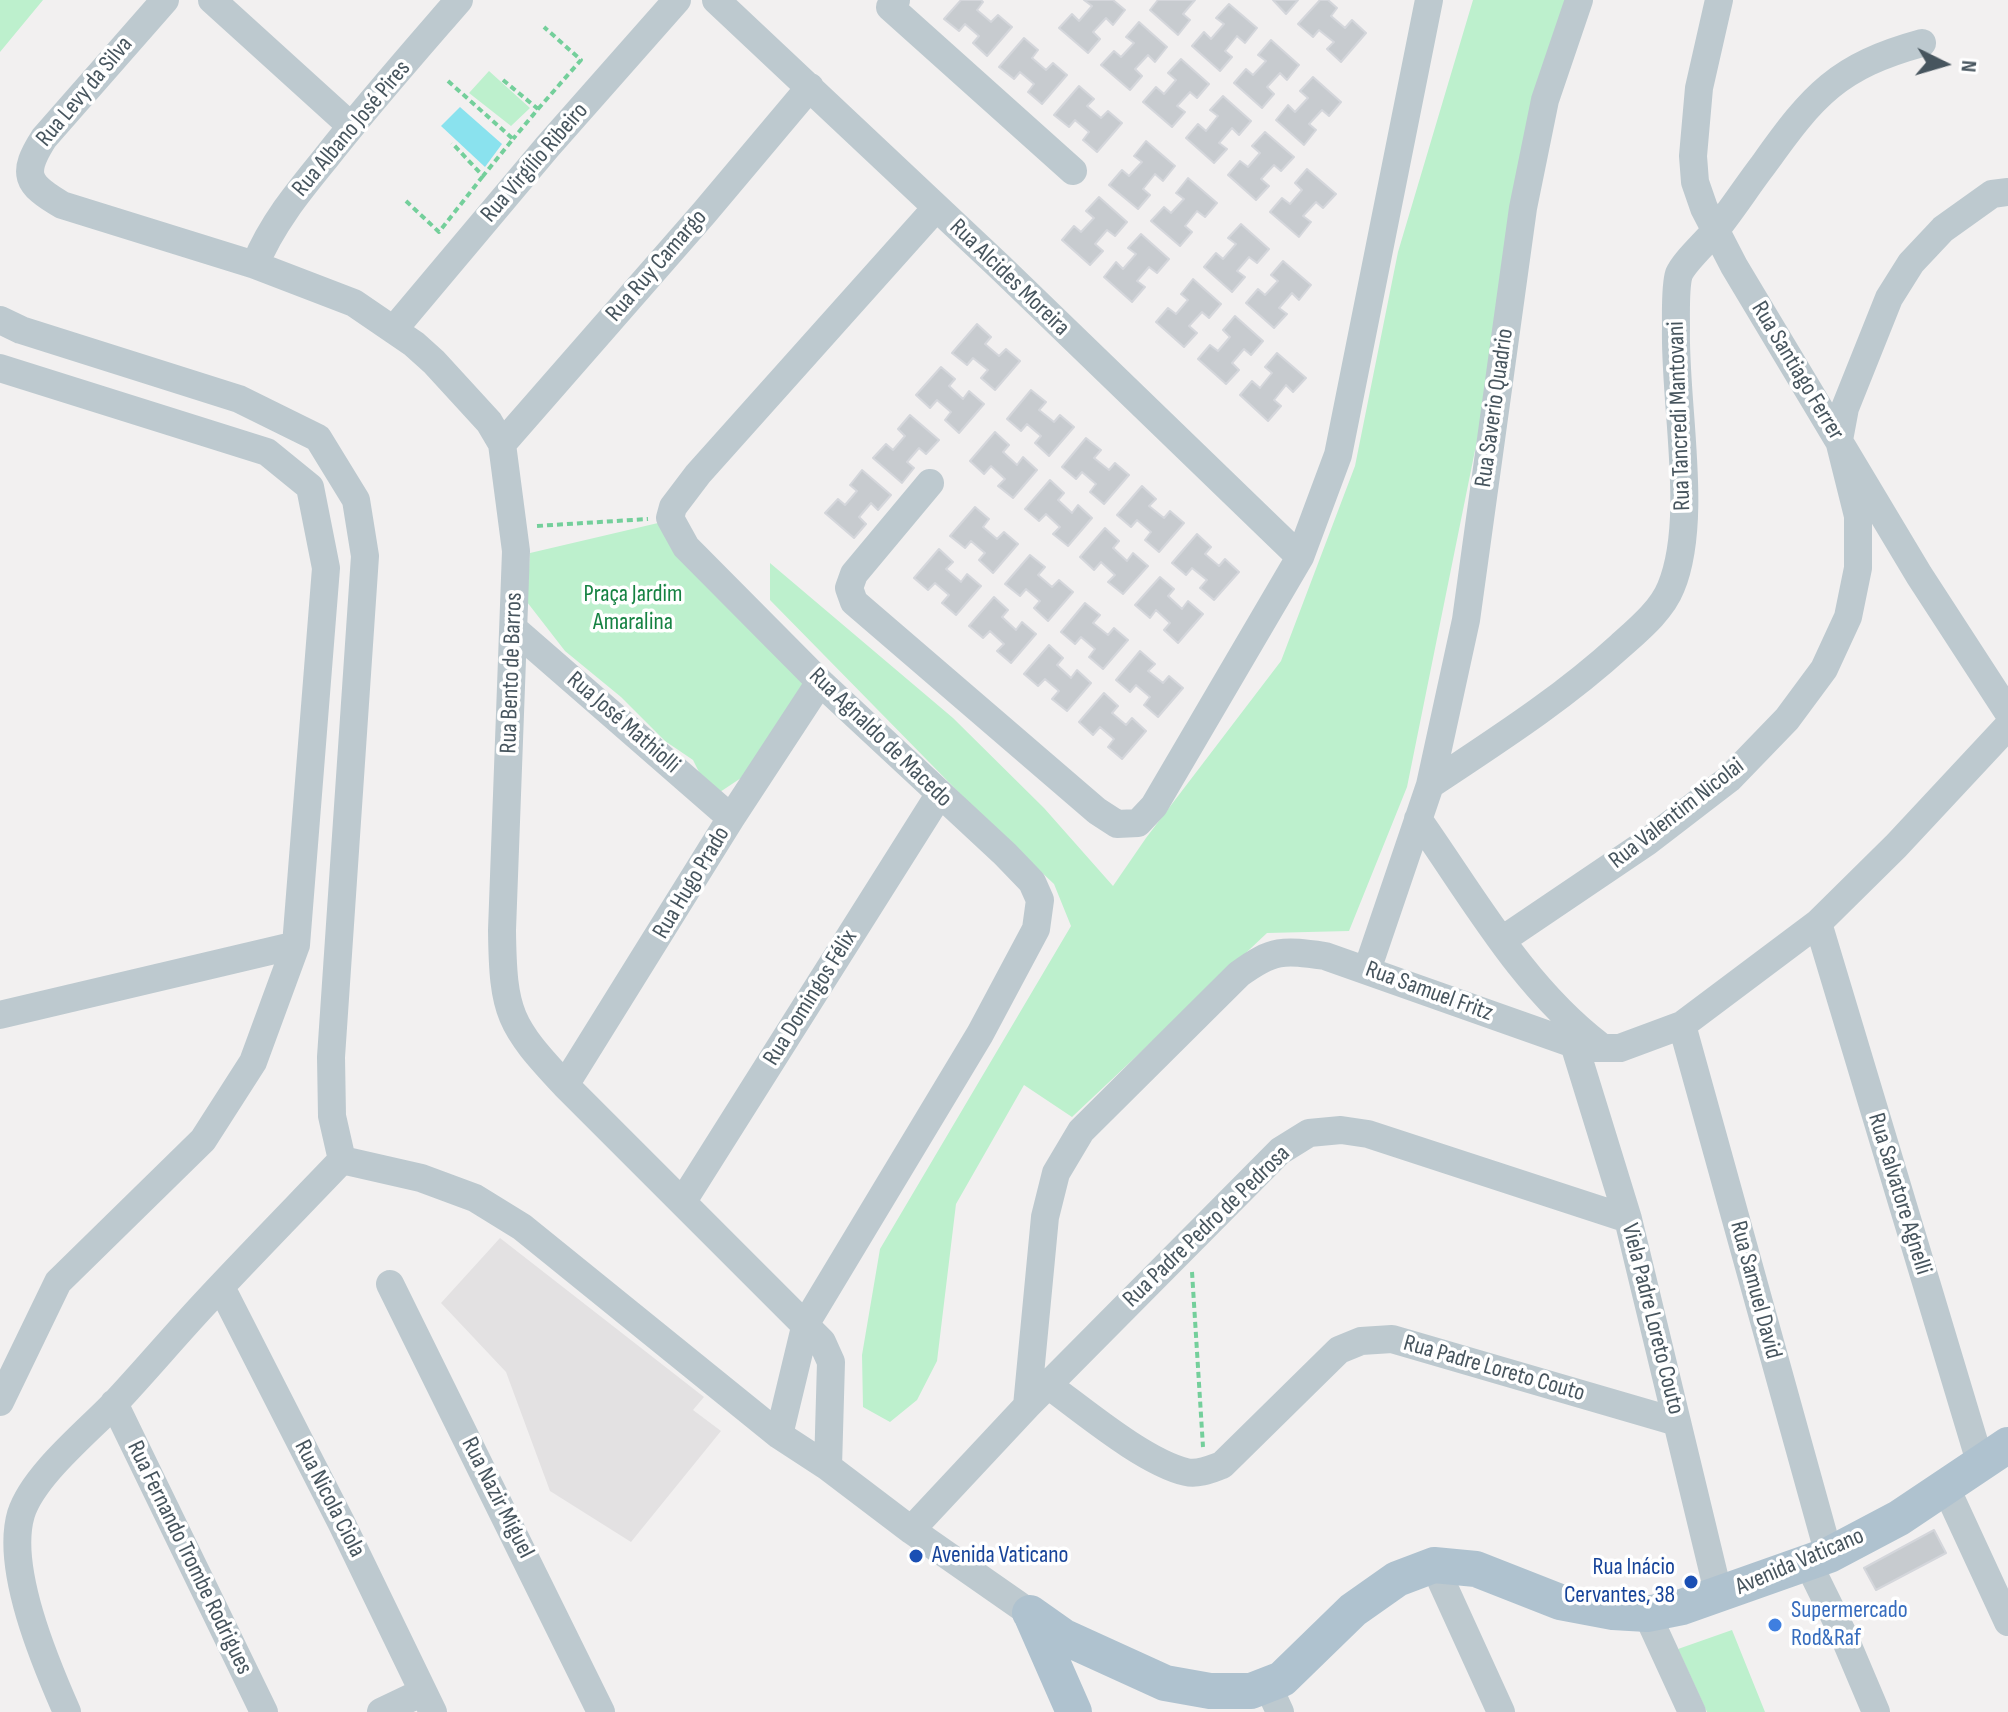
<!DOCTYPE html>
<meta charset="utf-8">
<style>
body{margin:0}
#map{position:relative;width:2008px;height:1712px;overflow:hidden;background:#f2f0f0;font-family:"Sofia Sans Condensed",sans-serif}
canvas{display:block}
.north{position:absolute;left:1904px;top:24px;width:80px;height:80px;-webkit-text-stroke:6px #fff;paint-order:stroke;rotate:95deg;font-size:22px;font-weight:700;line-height:32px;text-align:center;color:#47555e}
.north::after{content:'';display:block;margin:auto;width:28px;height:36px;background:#47555e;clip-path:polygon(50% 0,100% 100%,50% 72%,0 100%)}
</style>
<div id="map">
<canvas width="2008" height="1712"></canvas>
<div class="north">N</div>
</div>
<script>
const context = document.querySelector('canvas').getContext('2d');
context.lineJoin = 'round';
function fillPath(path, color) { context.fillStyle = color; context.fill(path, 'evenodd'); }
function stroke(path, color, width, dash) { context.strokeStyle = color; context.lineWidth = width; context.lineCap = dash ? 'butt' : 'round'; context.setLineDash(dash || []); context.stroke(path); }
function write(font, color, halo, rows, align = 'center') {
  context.font = font + ' "Sofia Sans Condensed",sans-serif'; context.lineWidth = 7; context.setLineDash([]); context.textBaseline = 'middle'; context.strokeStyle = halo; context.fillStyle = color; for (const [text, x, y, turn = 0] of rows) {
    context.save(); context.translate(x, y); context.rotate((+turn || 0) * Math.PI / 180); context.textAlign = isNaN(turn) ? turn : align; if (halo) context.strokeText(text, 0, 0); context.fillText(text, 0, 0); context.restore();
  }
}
const education = new Path2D(`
 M500 1238 704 1397 693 1410 721 1431 631 1542 550 1491 506 1372 441 1303Z`);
const green = new Path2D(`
 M0 0H43L0 52Z
 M1473 0H1566L1407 787 1349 931 1267 933 1072 1117 1024 1085 956 1204 937 1361 917 1400 890 1422 863 1407 862 1355 880 1249 1071 926 1054 884 979 813 770 600V563L953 718 1044 808 1113 886 1146 838 1281 661 1355 466 1398 252Z
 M489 71 530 108 511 126 469 93Z
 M658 523 812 683 741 778 717 794 706 786 693 760 665 741 621 697 565 651 527 602 530 553Z
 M1732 1630 1765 1712H1707L1678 1649Z`);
const water = new Path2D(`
 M460 107 502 144 485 167 441 126Z`);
const building = new Path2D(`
 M961 0H981L983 2 977 10 991 22 998 15 1012 27 987 56 973 43 979 36 965 24 959 31 944 19Z
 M1084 0H1113L1125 10 1113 25 1106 18 1093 32 1100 39 1088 53 1059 28 1072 14 1079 21 1092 6Z
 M1158 0H1195L1183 14 1190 20 1178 35 1150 10Z
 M1273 0H1298L1286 14Z
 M1320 0H1328L1337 8 1331 16 1345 28 1352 20 1366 33 1341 62 1327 49 1334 42 1319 30 1313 37 1298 24Z
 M1229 4 1257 28 1245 43 1237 36 1225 51 1232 57 1220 71 1192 46 1204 32 1211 39 1224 24 1216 18Z
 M1139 22 1167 47 1155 62 1148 55 1135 69 1142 76 1130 90 1101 65 1114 51 1121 57 1134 43 1126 37Z
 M1024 38 1038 50 1032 58 1046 70 1053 63 1067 75 1042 104 1028 92 1034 84 1020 72 1014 79 999 67Z
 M1271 40 1299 65 1287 80 1280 73 1267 87 1274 94 1262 108 1234 83 1246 69 1253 75 1266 61 1258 55Z
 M1181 59 1209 84 1197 98 1190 92 1177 106 1185 112 1172 127 1143 102 1156 87 1164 94 1176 80 1168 73Z
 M1313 77 1341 102 1329 116 1322 110 1309 124 1316 130 1304 145 1276 120 1288 105 1295 112 1308 98 1300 91Z
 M1079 86 1094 99 1087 106 1101 118 1108 111 1122 123 1097 152 1083 140 1089 132 1075 120 1069 127 1054 115Z
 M1223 96 1251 121 1239 135 1232 128 1219 143 1227 149 1214 163 1186 138 1198 124 1206 131 1218 116 1210 110Z
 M1265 132 1294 157 1281 171 1274 165 1261 179 1269 186 1256 200 1228 175 1240 161 1248 167 1260 153 1252 146Z
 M1146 141 1175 166 1163 181 1155 174 1143 189 1150 195 1138 209 1109 185 1122 170 1129 176 1142 162 1134 156Z
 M1307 169 1336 194 1323 208 1316 202 1303 216 1311 222 1299 237 1270 212 1282 198 1290 204 1302 190 1295 183Z
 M1188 178 1217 203 1205 217 1197 211 1185 226 1192 232 1180 246 1151 221 1164 207 1171 213 1184 199 1176 193Z
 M1099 197 1127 222 1115 236 1107 230 1095 244 1103 251 1090 265 1062 240 1074 226 1081 232 1094 218 1086 211Z
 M1241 224 1269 249 1257 263 1249 257 1237 271 1245 277 1232 292 1204 267 1216 253 1223 259 1236 244 1228 238Z
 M1141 234 1169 259 1157 273 1149 267 1137 281 1145 287 1132 302 1104 277 1116 262 1123 269 1136 254 1128 248Z
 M1283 261 1311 285 1299 300 1292 293 1279 308 1287 314 1274 328 1246 303 1258 289 1265 295 1278 281 1271 275Z
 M1193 279 1221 304 1209 318 1202 312 1189 326 1197 333 1184 347 1156 322 1168 308 1176 314 1188 300 1181 294Z
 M1235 316 1263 341 1251 355 1244 349 1232 363 1239 370 1226 384 1198 359 1210 345 1218 351 1230 337 1223 330Z
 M977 324 991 337 985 344 999 356 1006 349 1020 361 995 390 981 378 988 370 973 358 967 365 952 353Z
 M1277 353 1306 378 1293 392 1286 385 1274 400 1281 406 1268 421 1240 395 1252 381 1260 388 1272 373 1265 367Z
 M941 367 955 379 949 386 963 399 969 391 984 404 959 433 945 420 951 412 937 400 930 408 916 395Z
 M1031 390 1046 402 1039 410 1054 422 1060 415 1074 427 1049 456 1035 443 1041 436 1027 424 1021 431 1007 419Z
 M910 415 939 440 926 454 919 448 907 462 914 468 902 483 873 458 886 444 893 450 905 436 898 429Z
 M995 432 1009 445 1003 452 1017 465 1023 457 1037 470 1013 498 998 486 1005 479 991 466 984 474 970 461Z
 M1086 438 1101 450 1094 458 1109 470 1115 463 1129 475 1104 504 1090 492 1096 484 1082 472 1076 479 1062 467Z
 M862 470 891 495 878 510 871 503 859 517 866 524 854 538 825 513 838 499 845 505 857 491 850 485Z
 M1050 480 1064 493 1058 500 1072 513 1078 505 1092 518 1068 546 1053 534 1060 527 1046 514 1039 521 1025 509Z
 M1142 486 1156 499 1149 506 1164 518 1170 511 1184 523 1159 552 1145 540 1151 532 1137 520 1131 527 1117 515Z
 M975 507 989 519 983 527 997 539 1004 532 1018 544 993 573 979 560 985 553 971 541 965 548 950 536Z
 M1105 528 1119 541 1113 548 1127 561 1133 553 1148 566 1123 594 1108 582 1115 575 1101 562 1094 570 1080 557Z
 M1197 534 1211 547 1205 554 1219 566 1225 559 1239 572 1214 600 1200 588 1207 580 1192 568 1186 575 1172 563Z
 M939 549 953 562 946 569 961 582 967 574 981 586 956 615 942 603 949 595 935 583 928 590 914 578Z
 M1030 555 1045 567 1038 575 1052 587 1059 580 1073 592 1048 621 1034 608 1040 601 1026 589 1020 596 1005 584Z
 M1160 577 1174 589 1168 596 1182 609 1188 601 1203 614 1178 643 1164 630 1170 623 1156 610 1150 618 1135 605Z
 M994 597 1008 610 1002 617 1016 630 1022 622 1036 634 1011 663 997 651 1004 644 990 631 983 638 969 626Z
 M1085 603 1100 615 1093 623 1108 635 1114 628 1128 640 1103 669 1089 657 1095 649 1081 637 1075 644 1061 632Z
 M1049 645 1063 658 1057 665 1071 678 1077 670 1091 683 1067 711 1052 699 1059 691 1045 679 1038 686 1024 674Z
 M1140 651 1155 664 1148 671 1163 683 1169 676 1183 688 1158 717 1144 705 1150 697 1136 685 1130 692 1116 680Z
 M1104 693 1118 706 1112 713 1126 725 1132 718 1146 731 1122 759 1108 747 1114 739 1100 727 1093 735 1079 722Z
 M1934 1530 1946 1553 1876 1590 1864 1568Z`);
const path = new Path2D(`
 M503 80 538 109 513 139
 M448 81 513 139 483 176 452 143
 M538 109 581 60 544 27
 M406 201 439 232 483 176
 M537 526 648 519
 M1192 1272 1203 1447`);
const minor = new Path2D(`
 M165 0 44 138C21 174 26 184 62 205L255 265 354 303 414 344 434 362 489 422 502 444 516 551 502 930C503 1014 509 1025 565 1085L822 1342 831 1362 828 1467
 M212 0 351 126
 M716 0 1000 267 1300 557
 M896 0 890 7 1073 171
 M1719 0 1699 88 1693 156 1695 182 1704 208 1734 266 1919 575 2008 712
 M255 265C271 225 298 192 325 159 368 104 414 52 459 0
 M0 320 21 330 239 399 318 438 356 500 365 556 331 1057 332 1116 342 1160
 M395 328 548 146 677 0
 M0 368 267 452 310 487 326 568 296 945 253 1062 203 1140 58 1282 0 1402
 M502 444 704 213 810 87
 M930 483 854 574 849 588 854 602 1097 811 1117 824 1138 823 1154 806 1300 557 1338 455 1429 0
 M514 629 731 818
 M1430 785C1496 741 1562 699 1620 646 1639 629 1662 610 1671 587 1699 519 1674 404 1676 328 1676 315 1675 286 1679 274 1684 262 1705 243 1714 232 1732 210 1747 186 1764 164 1813 95 1838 66 1922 43
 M1418 819C1473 897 1522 986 1599 1045
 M1818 923 1981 1465
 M1502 940 1647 842 1729 779 1787 719 1824 669 1848 617 1858 568V516L1839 440 1845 408 1889 298 1911 263 1943 229 1992 194 2008 192
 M1367 970 1430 785 1466 620 1523 208 1545 100 1579 0
 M0 1015 296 945
 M1682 1025 1829 1555
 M1574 1044 1628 1219 1719 1596
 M565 1085 731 818 820 682
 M342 1160 421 1178 475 1198 522 1227 779 1435 828 1467 911 1530 1030 1613
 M683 1201 939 795
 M390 1284 601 1712
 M221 1287 341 1522 433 1712
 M1048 1385C1084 1411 1144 1462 1186 1472 1198 1475 1211 1469 1222 1465L1339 1350 1361 1341 1392 1339 1677 1422
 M114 1403 264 1712
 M1027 1406 1045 1217 1056 1173 1081 1131 1239 974C1273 949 1283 950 1325 956L1574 1044 1590 1048H1620L1682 1025 1818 923 1896 846 2008 726
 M779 1435 806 1323 980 1034 1036 929 1040 900 1032 882 1005 854 820 682 686 547 670 518 673 507 698 474 936 208
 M1946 1488 2008 1622
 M911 1530 1027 1406 1280 1151 1309 1133 1341 1130 1368 1134 1628 1219
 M1808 1563 1843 1634 1876 1712
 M1434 1565 1501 1712
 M1647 1614 1692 1712
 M1268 1686 1280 1712
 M67 1712C45 1662 5 1568 21 1514 33 1476 86 1433 114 1404 146 1370 176 1334 208 1300 252 1253 297 1207 342 1160
 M381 1712 423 1692`);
const major = new Path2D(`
 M1030 1613 1064 1637 1165 1683 1210 1691H1251L1282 1679 1353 1610 1397 1579 1434 1565 1476 1569 1560 1602 1613 1612 1647 1614 1682 1607 1829 1555 1899 1518 2008 1445
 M1031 1614 1074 1712`);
const markers = [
 [916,1556,8,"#1a4fb4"],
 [1691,1582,8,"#1a4fb4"],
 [1775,1625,8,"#3f7fe0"]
];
const streetNames = [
 ["Rua Levy da Silva",85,92,-50],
 ["Rua Albano José Pires",352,129,-50],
 ["Rua Virgílio Ribeiro",535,163,-49],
 ["Rua Ruy Camargo",657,266,-49],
 ["Rua Alcides Moreira",1009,278,44],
 ["Rua Santiago Ferrer",1797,371,59],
 ["Rua Saverio Quadrio",1495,408,-82],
 ["Rua Tancredi Mantovani",1680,416,-92],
 ["Rua Bento de Barros",512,673,-88],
 ["Rua José Mathiolli",623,723,41],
 ["Rua Agnaldo de Macedo",880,738,44],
 ["Rua Valentim Nicolai",1677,814,-38],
 ["Rua Hugo Prado",692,883,-59],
 ["Rua Samuel Fritz",1429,992,20],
 ["Rua Domingos Félix",811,998,-58],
 ["Rua Salvatore Agnelli",1899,1194,73],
 ["Rua Padre Pedro de Pedrosa",1207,1227,-44],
 ["Rua Samuel David",1755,1290,75],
 ["Viela Padre Loreto Couto",1652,1319,76],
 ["Rua Padre Loreto Couto",1494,1369,16],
 ["Rua Nazir Miguel",497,1498,63],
 ["Rua Nicola Ciola",329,1499,63],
 ["Rua Fernando Trombe Rodrigues",189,1558,64],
 ["Avenida Vaticano",1800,1562,-23]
];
const parkNames = [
 ["Praça Jardim",633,595],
 ["Amaralina",633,623]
];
const transitNames = [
 ["Avenida Vaticano",932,1556],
 ["Rua Inácio",1675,1568,"right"],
 ["Cervantes, 38",1675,1596,"right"]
];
const shopNames = [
 ["Supermercado",1791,1611],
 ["Rod&Raf",1791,1639]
];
fillPath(education, '#e3e1e2');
fillPath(green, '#bdf0cd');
fillPath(water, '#8ae2ee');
fillPath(building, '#c7cbcf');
stroke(building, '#d4d6db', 2);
stroke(path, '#74cf9b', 4, [6, 4]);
stroke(minor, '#bdc9cf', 28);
stroke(major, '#afc2cf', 36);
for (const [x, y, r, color] of markers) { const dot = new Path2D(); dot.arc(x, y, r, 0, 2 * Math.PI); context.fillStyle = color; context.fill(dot); stroke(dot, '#fff', 3); }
write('24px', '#47555e', '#fff', streetNames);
write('24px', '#158242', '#fff', parkNames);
write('24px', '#164399', '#fff', transitNames, 'left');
write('24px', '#366cbe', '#fff', shopNames, 'left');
</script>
